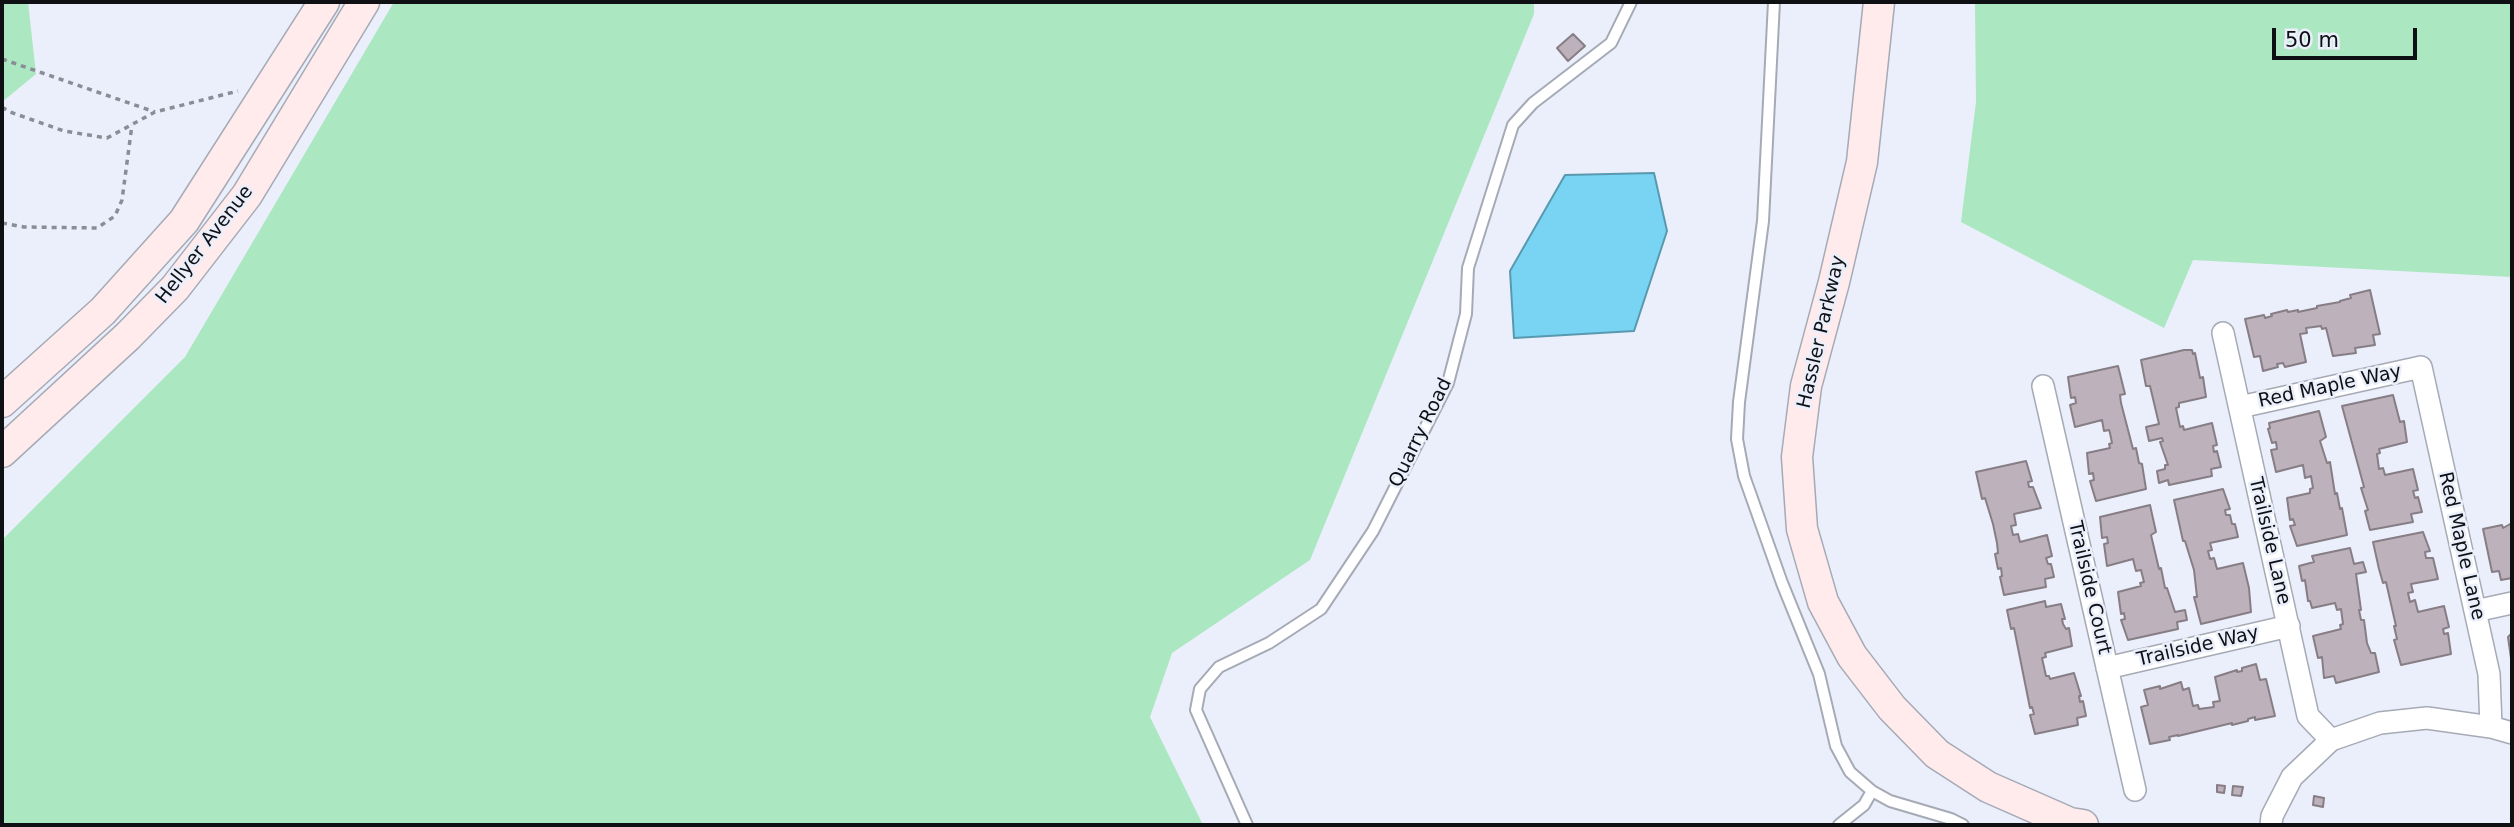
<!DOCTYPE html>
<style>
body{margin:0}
#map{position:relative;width:2514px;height:827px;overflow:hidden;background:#eaeffb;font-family:"DejaVu Sans",sans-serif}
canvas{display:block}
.frame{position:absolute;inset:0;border:4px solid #0e1014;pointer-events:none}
.scale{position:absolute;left:2272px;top:28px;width:145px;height:32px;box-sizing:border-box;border:4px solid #0e1014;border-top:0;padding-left:9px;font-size:21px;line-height:24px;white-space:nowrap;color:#0e1014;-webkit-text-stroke:5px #eaeffb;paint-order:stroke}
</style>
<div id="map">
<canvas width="2514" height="827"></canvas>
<div class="frame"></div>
<div class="scale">50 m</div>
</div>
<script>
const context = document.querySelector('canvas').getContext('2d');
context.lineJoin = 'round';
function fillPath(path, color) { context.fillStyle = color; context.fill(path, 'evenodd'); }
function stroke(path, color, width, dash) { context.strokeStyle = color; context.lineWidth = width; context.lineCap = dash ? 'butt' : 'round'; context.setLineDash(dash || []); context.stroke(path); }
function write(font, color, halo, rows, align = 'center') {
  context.font = font + ' "DejaVu Sans",sans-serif'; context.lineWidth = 5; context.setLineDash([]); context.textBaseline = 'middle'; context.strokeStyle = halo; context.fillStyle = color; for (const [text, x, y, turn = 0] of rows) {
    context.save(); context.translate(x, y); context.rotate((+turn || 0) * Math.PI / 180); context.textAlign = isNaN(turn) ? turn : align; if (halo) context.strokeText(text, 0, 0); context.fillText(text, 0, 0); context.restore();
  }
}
const green = new Path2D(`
 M2 2H28L36 74 2 102Z
 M394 2H1534V14L1310 560 1172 653 1150 717 1203 825H2V540L185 357Z
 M1975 2H2512V277L2193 260 2164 328 1961 222 1976 102Z`);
const water = new Path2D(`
 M1654 173 1667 231 1634 331 1514 338 1510 271 1565 175Z`);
const building = new Path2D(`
 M1573 34 1585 46 1568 61 1557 48Z
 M2370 290 2380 334 2373 335 2375 345 2355 348 2356 353 2333 356 2326 328 2322 329 2321 326 2306 328 2307 333 2300 334 2306 362 2285 367 2283 363 2277 364 2278 367 2263 371 2260 356 2254 357 2245 319 2264 315 2265 318 2272 316 2271 314 2287 310 2288 312 2298 310V312L2317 308V306L2340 302V301L2351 298 2350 295Z
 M2184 350H2192L2193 354 2195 353 2200 378 2203 377 2206 397 2179 403V407L2176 408 2180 427 2183 426 2184 430 2212 423 2217 445 2213 446 2214 452 2217 451 2221 467 2211 469 2212 476 2169 485 2168 480 2159 483 2157 471 2165 469V465H2168L2160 442 2163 441 2162 438 2149 441 2146 427 2159 424 2150 386H2146L2141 360Z
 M2118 366 2125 394 2120 395 2121 403 2133 449 2136 448 2139 463 2142 464 2146 489 2096 501 2090 481 2094 480 2093 473 2089 474 2087 453 2110 448 2109 444 2112 443 2110 433 2109 430 2104 431 2102 420 2075 427 2070 405 2076 403 2075 397 2071 398 2068 377Z
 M2393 395 2400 422 2404 421 2407 442 2379 449 2380 453 2377 454 2379 469 2383 468 2385 475 2413 469 2418 490 2413 491 2415 498 2418 497 2422 512 2411 514 2413 522 2370 530 2365 511 2368 510 2361 488 2364 487 2342 406Z
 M2319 411 2326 437 2320 441 2327 463 2330 462 2335 494 2337 493 2340 509 2342 508 2347 535 2297 546 2290 526 2295 525 2293 519 2290 520 2287 498 2310 493V489L2313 488 2311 476 2305 478 2303 465 2276 472 2271 450 2277 449 2276 442 2272 443 2268 429 2270 428 2269 423Z
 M2026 461 2032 481 2028 482 2029 487H2033L2041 508 2014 514 2016 525 2011 526 2013 535 2018 534 2020 542 2047 535 2052 556 2046 558 2048 564H2051L2054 577 2045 579 2046 587 2004 595 2000 577 2002 576 2001 568 1998 569 1995 554 1998 553 1997 543 1993 524 1985 498 1982 499 1976 472Z
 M2223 489 2230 509 2225 510 2226 515H2230L2232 524H2235L2238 537 2210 543 2212 550 2208 551 2210 559 2214 558 2217 569 2243 563 2249 588 2251 612 2201 624 2194 597H2197L2194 570 2185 541H2183L2174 500Z
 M2150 505 2156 532 2151 535 2159 569 2161 568 2165 588H2167L2175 612 2185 610 2187 620 2177 622 2178 629 2128 640 2121 620 2125 619 2124 613 2121 614 2118 592 2141 586 2140 583 2144 582 2141 570 2136 571 2133 559 2107 566 2104 544 2108 543 2107 537 2102 538 2100 517Z
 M2512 523V578L2501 580 2499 571 2492 572 2483 529 2502 525 2503 528Z
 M2423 532 2430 551 2425 552 2426 558H2433L2438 579 2411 584 2413 592 2408 593 2410 602 2415 600 2418 612 2444 606 2449 627 2443 629 2444 634 2448 633 2451 654 2401 665 2394 640 2397 639 2394 626H2396L2386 582 2383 583 2379 569 2373 542Z
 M2350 548 2354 564 2363 562 2366 572 2356 574 2361 610H2359L2361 620H2364L2367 643 2371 653H2375L2379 672 2336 683 2334 676 2324 678 2322 657 2318 658 2313 636 2341 629 2340 625 2343 624 2341 609 2337 610 2335 603 2312 608 2310 601H2308L2305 580 2302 581 2299 566 2314 562 2312 556Z
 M2045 601 2046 607 2061 604 2065 619H2062L2063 624 2066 629 2069 628 2072 646 2045 653 2046 657 2042 658 2046 676H2049L2050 679 2074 673 2081 696H2079L2080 702 2083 701 2086 716 2077 718 2078 725 2035 734 2030 715 2034 714 2032 707 2030 708 2014 628 2011 629 2007 610Z
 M2512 633V665L2508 637Z
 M2256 664 2260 680 2266 679 2275 716 2255 720V717L2248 719V721L2232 725V723L2178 736V735L2169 737 2170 740 2150 744 2141 707 2148 705 2144 690 2160 686V689L2181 682 2183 690 2189 688 2193 706 2198 705 2199 709 2214 707 2213 702 2220 701 2215 677 2237 670V672L2242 671V668Z
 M2217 785 2225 786 2224 793 2217 792Z
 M2233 786 2243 787 2241 796 2232 795Z
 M2314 796 2324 798 2323 807 2313 805Z`);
const path = new Path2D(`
 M2 59 155 112
 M2 107 10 112 64 131 107 138 155 112 238 91
 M2 223 24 227 97 228 115 216 122 200 132 125`);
const lane = new Path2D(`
 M1774 2 1763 221 1739 402 1737 439 1744 476 1782 583 1819 674 1836 746 1850 772 1872 791 1890 801 1951 819 1963 825
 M1247 825 1196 710 1200 689 1219 667 1269 643 1321 609 1373 531 1448 383 1466 314 1468 268 1513 125 1533 103 1611 43 1631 2
 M1839 825 1864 805 1872 791`);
const street = new Path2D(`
 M2223 333 2308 716 2331 740
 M2043 386 2135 790
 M2240 407 2421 367 2489 674 2491 727
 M2475 611 2512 603
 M2107 668 2289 626
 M2271 825 2272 816 2292 777 2331 740 2380 723 2427 718 2491 727 2512 733`);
const secondary = new Path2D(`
 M1879 2 1862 162 1834 282 1806 386 1797 457 1802 529 1823 602 1852 656 1892 708 1937 754 1988 787 2070 823 2083 825
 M2 402 103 311 184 221 324 2
 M2 452 128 336 175 288 247 195 364 2`);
const streetNames = [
 ["Hellyer Avenue",205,245,-52],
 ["Hassler Parkway",1822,332,-77],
 ["Red Maple Way",2330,387,-12],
 ["Quarry Road",1421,433,-64],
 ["Trailside Lane",2269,541,77],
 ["Red Maple Lane",2461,546,77],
 ["Trailside Court",2089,588,77],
 ["Trailside Way",2198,647,-13]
];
fillPath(green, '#abe7c0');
fillPath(water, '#78d4f2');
stroke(water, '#5899af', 2);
fillPath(building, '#bdb2bb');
stroke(building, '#877d85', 2);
stroke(lane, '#a5aab5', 14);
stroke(street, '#a5aab5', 24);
stroke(secondary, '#a5aab5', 33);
stroke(path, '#8a8d96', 3.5, [5, 5]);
stroke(lane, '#fff', 10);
stroke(street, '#fff', 21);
stroke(secondary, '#ffeaec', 30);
write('19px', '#0e1014', '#eaeffb', streetNames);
</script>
